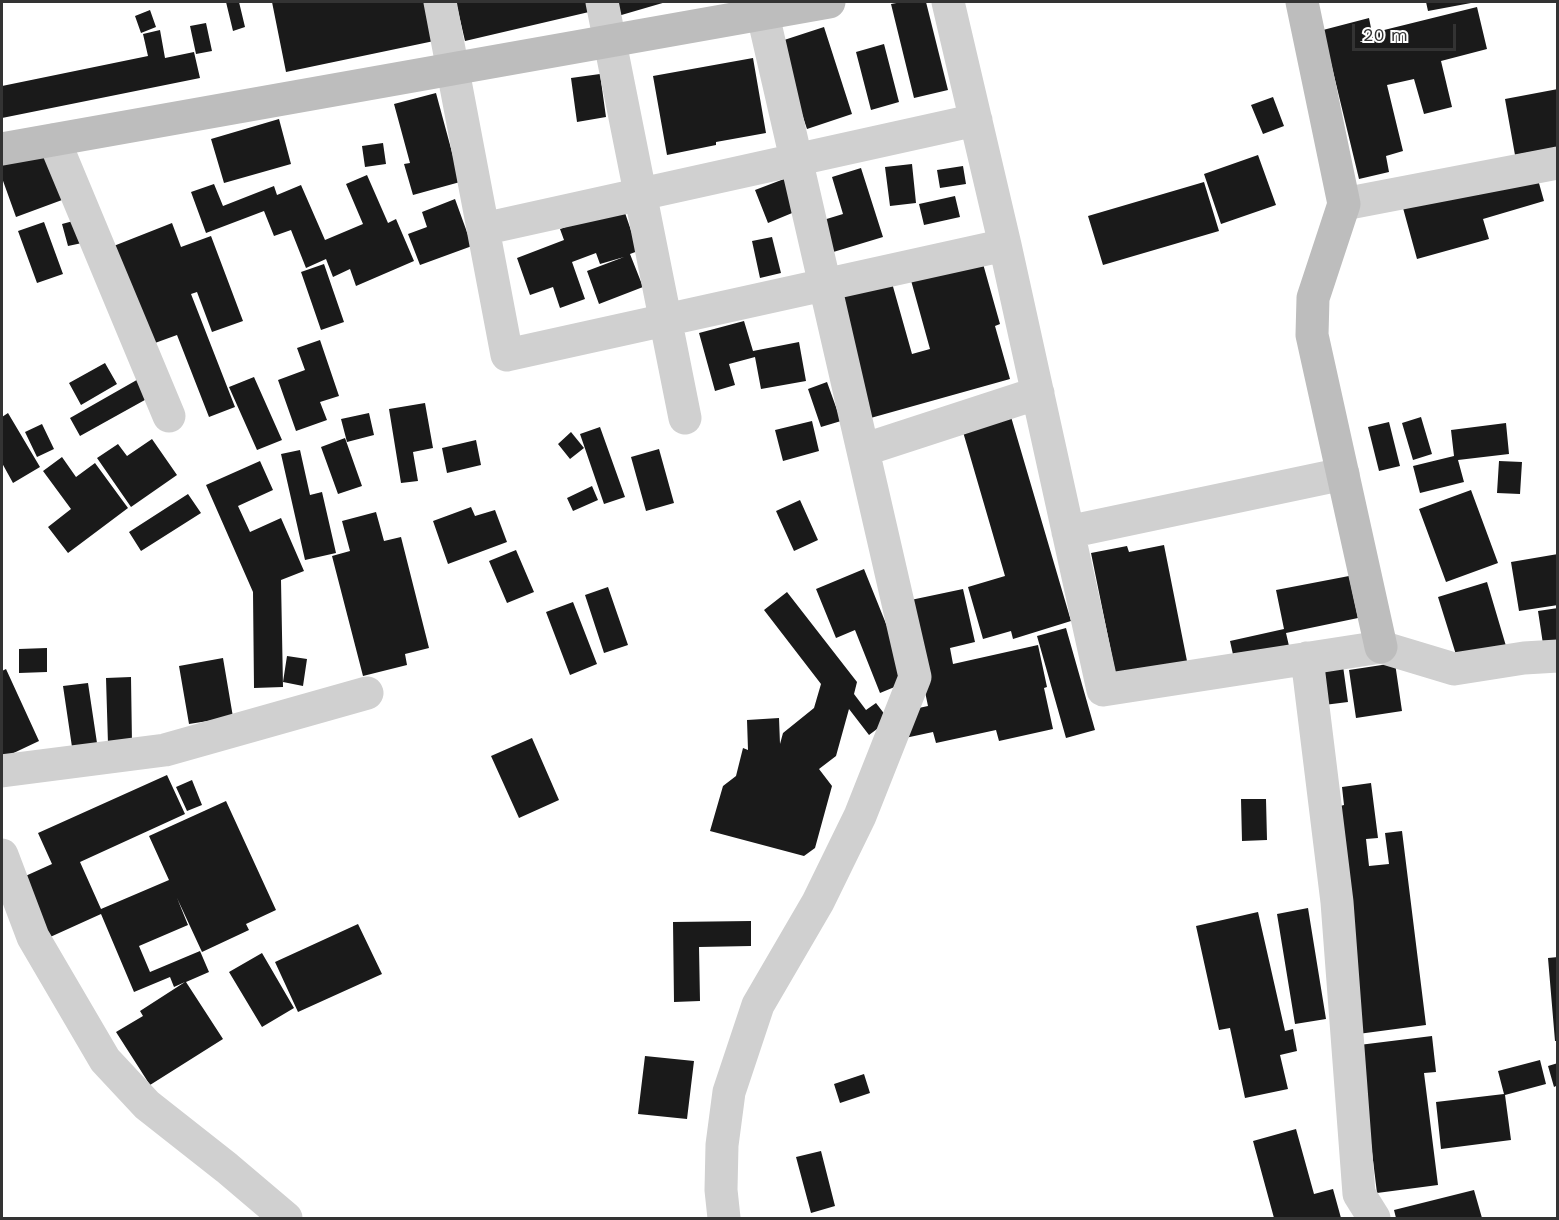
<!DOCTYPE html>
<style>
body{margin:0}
#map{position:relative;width:1559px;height:1220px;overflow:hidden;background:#fff;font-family:"Work Sans",sans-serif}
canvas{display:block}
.frame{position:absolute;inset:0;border:3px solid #333;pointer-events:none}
.scale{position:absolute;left:1352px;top:24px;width:104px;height:27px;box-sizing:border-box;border:3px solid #333;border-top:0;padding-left:8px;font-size:18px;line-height:21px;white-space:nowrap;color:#333;-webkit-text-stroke:4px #fff;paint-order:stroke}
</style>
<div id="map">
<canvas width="1559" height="1220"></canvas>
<div class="frame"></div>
<div class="scale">20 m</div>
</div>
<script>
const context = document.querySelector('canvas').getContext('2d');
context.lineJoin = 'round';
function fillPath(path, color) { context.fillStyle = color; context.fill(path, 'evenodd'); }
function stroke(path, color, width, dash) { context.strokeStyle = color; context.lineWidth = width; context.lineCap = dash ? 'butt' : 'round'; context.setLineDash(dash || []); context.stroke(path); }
const building = new Path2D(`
 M226 2H239L245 27 233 31Z
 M272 2H321L322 3 330 2H425L434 41 286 72Z
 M456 2H587L589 12 465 41Z
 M614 2H666L618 16Z
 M902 2H926L948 90 914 98 891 4Z
 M1426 2H1471V3L1428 11Z
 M1477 7 1487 49 1441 61 1452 107 1424 114 1414 79 1387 85 1403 151 1386 156 1389 172 1359 179 1323 30 1369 18 1372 33Z
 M150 10 156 27 141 33 135 16Z
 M206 23 212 51 196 54 190 26Z
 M824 27 852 114 807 129 778 42Z
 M160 30 165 58 194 52 200 78 2 118V86L148 56 143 34Z
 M884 44 899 102 871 110 856 52Z
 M753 58 766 133 716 142V145L667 155 653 76Z
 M600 74 606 117 577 122 571 78Z
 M1558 89V147L1515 155 1505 99Z
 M436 93 460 182 413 195 404 164 410 163 394 104Z
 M1273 97 1284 126 1263 134 1251 105Z
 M279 119 291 164 224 183 211 139Z
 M383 143 386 164 365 167 362 146Z
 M43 149 62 200 16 217 2 178V165Z
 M1258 155 1276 205 1221 224 1204 174Z
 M912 164 916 203 890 206 885 167Z
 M963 166 966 184 940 188 937 170Z
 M861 168 883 237 830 253 820 221 843 214 832 177Z
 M1535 169 1544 201 1483 219 1489 239 1417 259 1403 208Z
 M367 175 388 223 396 219 414 261 356 286 350 269 333 277 326 259 306 268 291 230 274 236 264 211 206 233 191 192 214 184 223 206 274 186 277 195 301 185 325 240 363 224 346 184Z
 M784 179 797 211 768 223 755 190Z
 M1204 182 1219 231 1103 265 1088 216Z
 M955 196 960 217 924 225 919 204Z
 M455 199 472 246 420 265 408 234 427 227 422 212Z
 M623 207 638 251 630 254 643 287 599 304 587 271 624 257 600 264 596 253 572 262 585 299 560 308 553 287 530 295 517 258 564 240 560 229Z
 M77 220 82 243 68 246 62 224Z
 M44 222 63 274 37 283 18 231Z
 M172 223 181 247 211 236 243 321 212 332 197 292 191 294 235 407 209 417 177 335 144 347 106 249Z
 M772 237 781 273 760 278 752 241Z
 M978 246 1000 324 995 326 1010 379 867 419 834 299 892 283 912 354 930 349 907 266Z
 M324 264 344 322 321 330 301 272Z
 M744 321 753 351 799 342 806 381 761 389 755 357 729 364 735 385 715 391 699 333Z
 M320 340 339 396 320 402 327 420 296 431 278 380 305 370 297 348Z
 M105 363 117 384 81 405 69 383Z
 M142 377 152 396 80 436 70 418Z
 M254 377 282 440 257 450 229 387Z
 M827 382 841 421 821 427 808 389Z
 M425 403 433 448 413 452 418 481 401 483 389 409Z
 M1009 410 1071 621 1013 639 1011 631 983 639 968 587 1005 576 961 425Z
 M8 413 40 467 13 483 2 463V417Z
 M369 413 374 435 347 442 341 419Z
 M1421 417 1432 454 1413 460 1402 423Z
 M812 421 819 451 783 461 775 430Z
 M1389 422 1400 466 1379 471 1368 427Z
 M1506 423 1509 454 1458 460 1464 482 1420 493 1413 466 1454 456 1451 430Z
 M42 424 54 449 37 457 25 432Z
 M600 427 625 497 604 504 580 434Z
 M571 432 584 448 570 459 558 444Z
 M345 438 362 486 338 494 321 447Z
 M152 439 177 475 131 507 97 458 118 444 127 456Z
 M476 440 481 465 447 473 442 448Z
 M659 449 674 503 646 511 631 457Z
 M300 450 310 495 322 492 336 553 305 560 281 454Z
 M62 457 76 477 95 463 128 508 68 553 48 527 71 509 43 471Z
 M260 461 273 490 238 506 250 532 281 518 304 571 281 580 283 687 254 688 253 592 206 485Z
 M1499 461 1522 462 1520 494 1497 493Z
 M592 486 598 500 573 511 567 498Z
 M1471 490 1498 563 1446 582 1419 509Z
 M188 494 201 513 141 551 129 532Z
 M800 500 818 540 794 551 776 511Z
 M471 507 475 516 495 510 507 542 448 564 433 521Z
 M376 512 384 541 401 537 429 648 405 654 407 665 363 676 332 556 350 551 342 521Z
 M1164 545 1187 661 1116 676 1091 553 1127 546 1129 552Z
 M516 550 534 592 507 603 489 561Z
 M1558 554V605L1519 611 1511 562Z
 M864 569 909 681 880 693 855 630 836 638 816 589Z
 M1349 576 1358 618 1286 633 1289 646 1234 659 1230 641 1284 629 1276 590Z
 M1487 582 1506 646 1458 661 1438 597Z
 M608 587 628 645 604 653 585 595Z
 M963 589 975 642 950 648 953 664 1038 645 1047 687 1044 688 1053 729 999 741 996 730 936 743 933 732 905 738 900 712 928 706 906 601Z
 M787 592 857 682 854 694 866 710 876 703 889 720 869 735 849 709 836 756 819 769 832 786 815 848 804 856 710 831 723 786 736 776 743 748 748 750 747 720 779 718 780 744 783 733 814 708 821 684 764 610Z
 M573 602 597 664 570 675 546 612Z
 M1558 608V642L1543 644 1538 611Z
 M1066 628 1095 730 1066 738 1037 636Z
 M47 648V672L19 673V649Z
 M287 656 307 659 303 686 283 682Z
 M223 658 233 717 189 724 179 666Z
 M1395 663 1402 711 1356 718 1349 670Z
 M1343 666 1348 702 1324 705 1319 670Z
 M6 669 39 741 3 758 2 671Z
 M131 677 132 744H108L106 678Z
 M88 683 97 743 72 747 63 686Z
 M532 738 559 800 519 818 491 756Z
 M167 775 185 814 80 862 101 909 169 880 149 836 226 801 276 910 246 924 249 930 202 952 177 898 188 925 139 946 150 972 200 951 209 972 186 982 223 1039 150 1085 116 1032 143 1016 140 1011 185 982 174 987 170 977 134 992 101 914 48 938 21 878 52 864 38 833Z
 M192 780 202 805 187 811 176 787Z
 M1371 783 1378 838 1366 839 1369 866 1389 864 1385 833 1402 831 1426 1025 1358 1034 1340 806 1344 805 1342 787Z
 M1241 799H1266L1267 840 1242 841Z
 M1308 908 1326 1019 1295 1024 1277 914Z
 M1258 912 1285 1031 1293 1029 1297 1051 1280 1055 1288 1089 1245 1098 1230 1028 1219 1030 1196 926Z
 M751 921V946L699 947 700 1001 674 1002 673 922Z
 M358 924 382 974 298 1012 275 962Z
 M262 953 294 1008 262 1027 229 972Z
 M1558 957V1041H1555L1548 958Z
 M1432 1036 1436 1072 1424 1073 1438 1185 1377 1193 1359 1045Z
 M645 1056 694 1061 687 1119 638 1114Z
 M1540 1060 1546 1084 1505 1095 1511 1140 1441 1149 1436 1102 1504 1094 1498 1071Z
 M1558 1063V1085L1554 1087 1548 1066Z
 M864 1074 870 1093 840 1103 834 1084Z
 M1296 1129 1314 1194 1333 1189 1341 1218H1274L1253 1141Z
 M821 1151 835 1206 811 1213 796 1157Z
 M1474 1190 1482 1218H1396L1394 1210Z`);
const street = new Path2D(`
 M440 2 507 355 1005 245
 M602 2 685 418
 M948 2 1005 245 1103 690 1381 647 1454 669 1524 658 1558 656
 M54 140 169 416
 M1344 204 1558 163
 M483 229 976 120
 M863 450 1038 393
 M1068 532 1343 474
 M1307 658 1337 902 1359 1194 1374 1218
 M2 771 165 750 367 693
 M2 855 33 937 105 1060 147 1105 227 1168 286 1218
 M724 1218 721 1190 722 1145 729 1092 758 1005 818 902 860 816 915 677 760 2`);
const secondary = new Path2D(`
 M1302 2 1344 204 1313 298 1312 335 1381 647
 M2 149 829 2`);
fillPath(building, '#1a1a1a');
stroke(street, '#d0d0d0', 33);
stroke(secondary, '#bdbdbd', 33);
</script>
